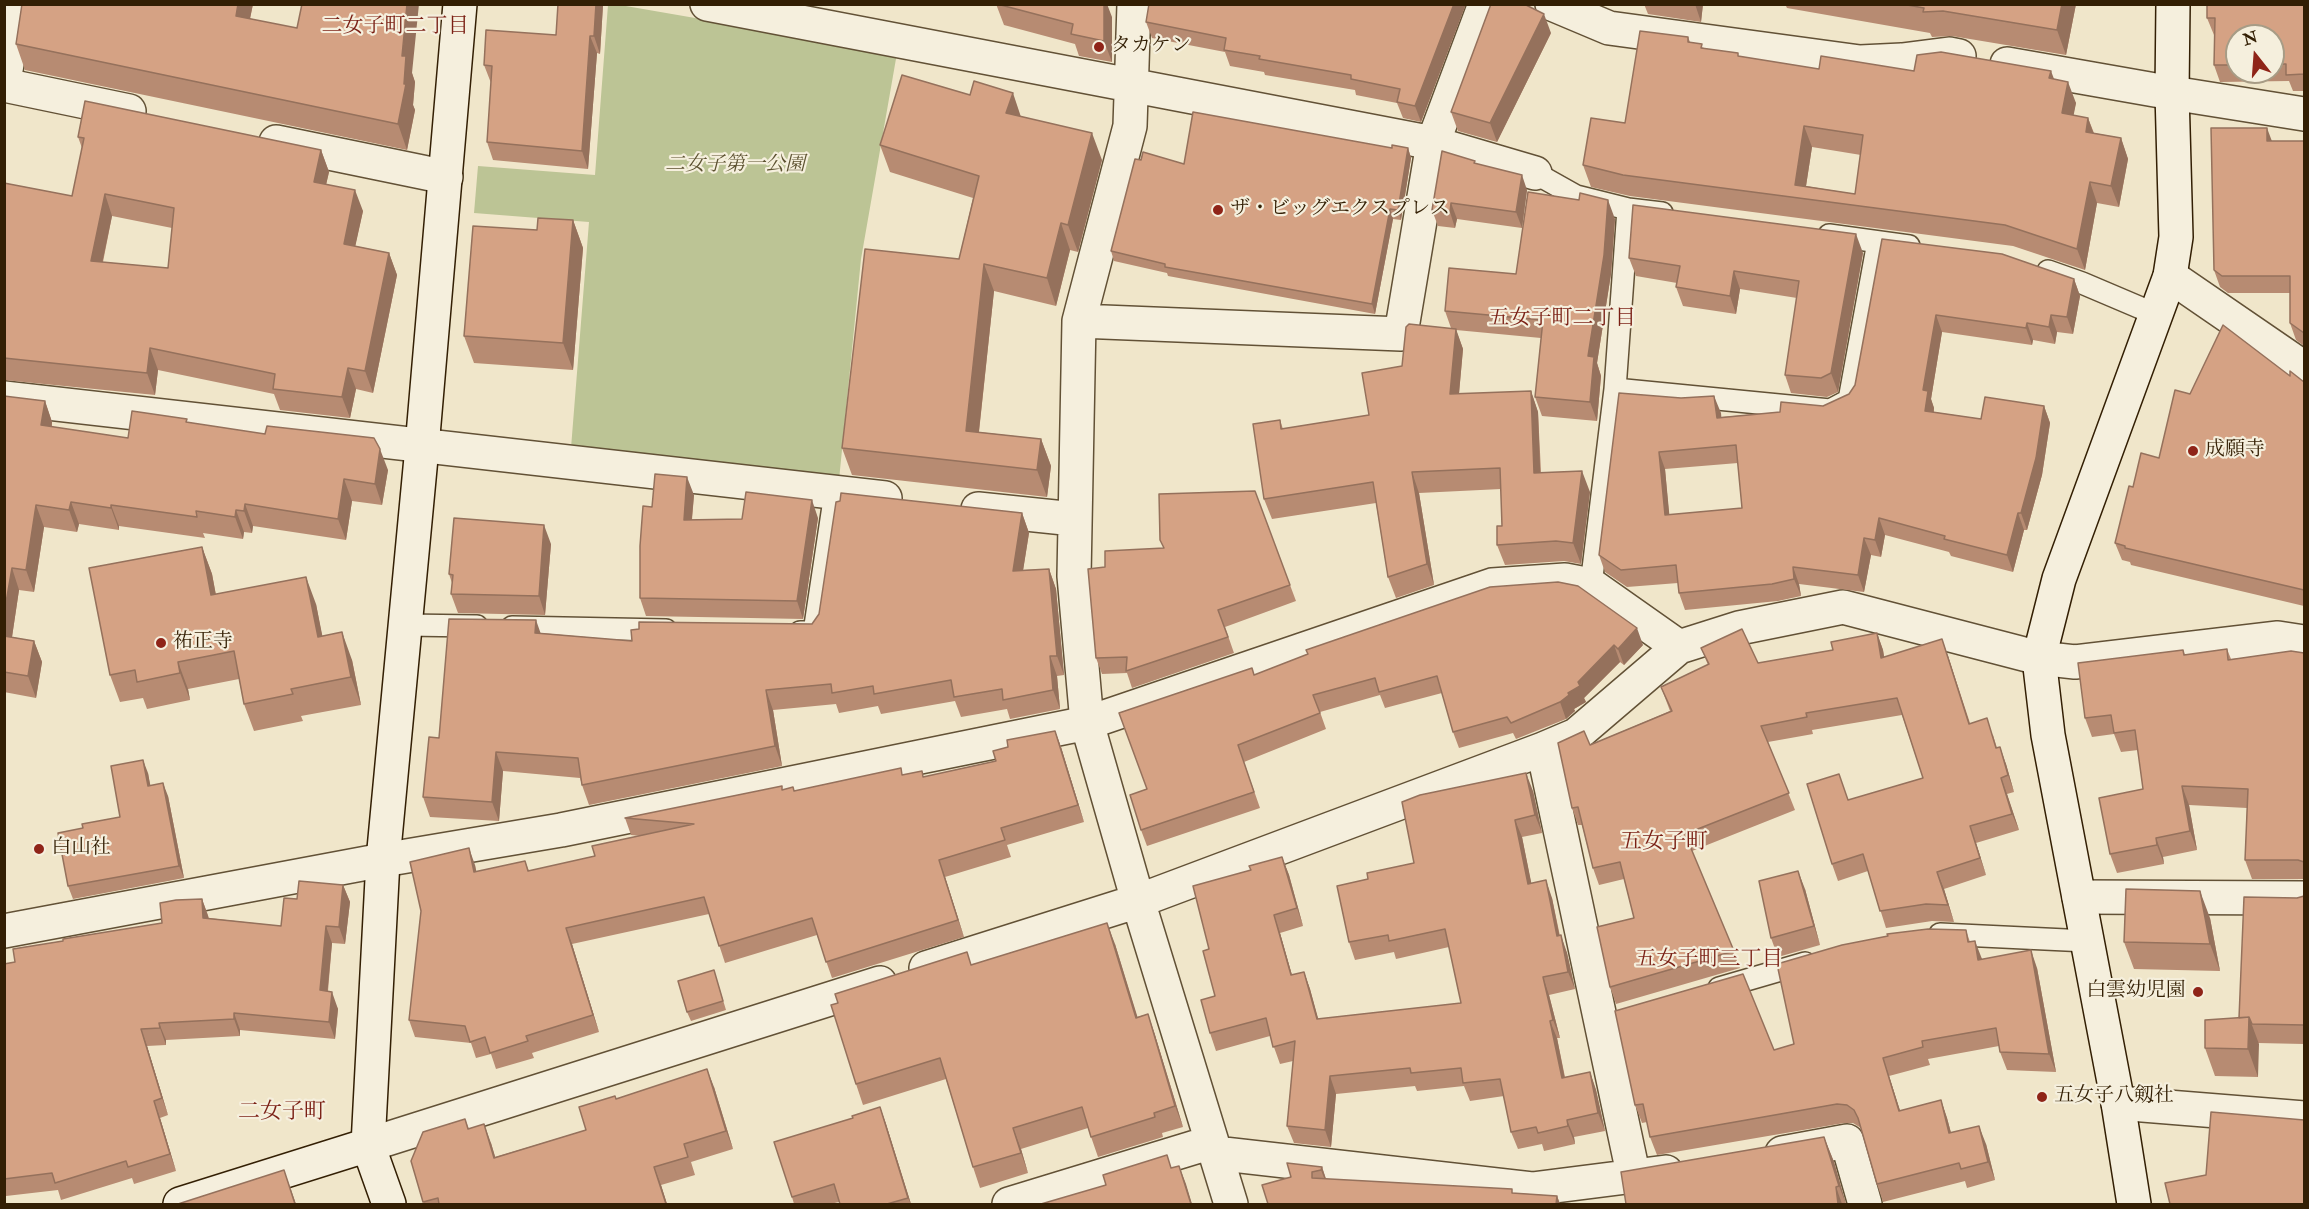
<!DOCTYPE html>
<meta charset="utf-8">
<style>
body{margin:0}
#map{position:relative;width:2309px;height:1209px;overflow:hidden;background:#f0e6ca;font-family:"IM FELL Double Pica",serif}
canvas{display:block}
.frame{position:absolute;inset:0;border:6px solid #331f04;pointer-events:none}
.north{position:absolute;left:2225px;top:24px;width:60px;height:60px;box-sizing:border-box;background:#f5efdd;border:2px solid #a79c86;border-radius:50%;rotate:343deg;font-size:16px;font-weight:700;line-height:24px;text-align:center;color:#331f04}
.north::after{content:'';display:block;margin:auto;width:21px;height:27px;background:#8f2418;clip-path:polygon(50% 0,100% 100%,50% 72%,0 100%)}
</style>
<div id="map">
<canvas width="2309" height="1209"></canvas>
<div class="frame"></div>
<div class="north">N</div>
</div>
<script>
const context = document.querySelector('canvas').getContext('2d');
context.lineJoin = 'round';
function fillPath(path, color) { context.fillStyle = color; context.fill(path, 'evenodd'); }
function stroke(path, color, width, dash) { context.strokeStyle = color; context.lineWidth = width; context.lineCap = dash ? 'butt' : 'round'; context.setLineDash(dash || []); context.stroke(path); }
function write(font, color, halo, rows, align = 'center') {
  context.font = font + ' "IM FELL Double Pica","Noto Serif JP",serif'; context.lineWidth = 4.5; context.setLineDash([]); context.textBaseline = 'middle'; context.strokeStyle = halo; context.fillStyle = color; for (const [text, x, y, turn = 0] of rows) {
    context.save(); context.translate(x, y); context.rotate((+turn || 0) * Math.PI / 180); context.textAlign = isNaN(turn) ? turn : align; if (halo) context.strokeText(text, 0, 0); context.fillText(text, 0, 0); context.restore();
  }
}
const green = new Path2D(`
 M608 5H620L897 53 861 259 839 480 571 448 589 222 474 213 478 166 595 175Z`);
const lane = new Path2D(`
 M1535 173 1576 196 1628 209 1662 213
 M1829 235 1909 246
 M2048 271 2082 283 2155 314
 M1615 389 1830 410 1849 400 1878 242
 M1591 585 1615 389 1628 209
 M405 625 477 626
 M512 627 666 630
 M800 632H814L835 493
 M1940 934 2087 941
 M1719 988 1805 963`);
const street = new Path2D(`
 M707 4 1433 143 1535 173
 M1134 4 1130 126 1079 321 1074 576 1087 723 1138 901 1231 1204
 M1552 4 1609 28 1860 62 1902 60 1949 54 1959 56
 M2007 64 2172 93 2304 114
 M4 82 17 4
 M4 85 129 111
 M276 142 446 177
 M2170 276 2304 368
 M1079 321 1401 334 1433 143 1485 4
 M4 398 885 498
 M978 509 1074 519
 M1543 749 1634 1178
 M2079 897 2304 898
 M4 931 383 860 561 830 1087 723 1492 585 1565 580 1591 585 1679 647
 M926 968 1138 901 1543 749 1576 735 1679 647 1739 628 1843 607 2039 658 2075 662 2278 638 2304 642
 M2118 1103 2304 1118
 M368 1145 880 983
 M1215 1153 1532 1189 1666 1172
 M1782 1153 1847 1141 1865 1204
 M1009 1204 1212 1142`);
const secondary = new Path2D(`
 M180 1204 368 1145
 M389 1204 368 1145 383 860 422 447 460 4
 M2134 1204 2118 1103 2048 735 2039 658 2059 579 2170 276 2176 237 2172 93 2173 4`);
const wall = new Path2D(`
 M22 4H253L250 19 412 73 415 82 413 105 415 110 407 150 25 70 16 44Z
 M996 4 1112 17V62L1079 56 1075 44 1004 25Z
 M1149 4H1466L1421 122 1403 118 1397 103 1356 95 1355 90 1265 75 1264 72 1230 66 1225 52 1152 38 1146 22Z
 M1644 4H1703L1701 22 1648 14Z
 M1785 4H2076L2066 55 1952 36 1932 37 1930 33 1787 8Z
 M2304 4V91H2293L2289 81 2220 82 2214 65V35L2207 18ZM2237 36H2273V72H2237Z
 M603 5 600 54 597 53 588 169 493 160 487 142 491 83 484 65 556 35Z
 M1551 33 1497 142 1458 131 1451 112Z
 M1688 37 1690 42 1704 48 1740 57 1819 69 1914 71 2054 79 2076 103 2073 115 2088 118 2094 133 2121 138 2128 159 2119 207 2097 203 2085 270 2013 246 1630 196 1591 187 1583 165 1625 123ZM1812 147 1861 155 1855 194 1806 186Z
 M1021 117 1102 160 1078 252 1070 250 1056 306 994 291 979 432 1041 439 1051 466 1047 497 852 475 842 448 959 259 973 198 890 172 880 145Z
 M78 137 321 150 329 172 326 184 363 211 355 246 389 253 397 275 373 393 356 389 350 418 280 410 274 394 158 370 155 395 4 380V183L72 196 82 148ZM112 216 172 228 168 268 103 262Z
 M2272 141H2304V346L2296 340 2290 323V293H2228L2220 287 2214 270Z
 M1392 148H1408L1411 158 1401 220 1393 219 1375 314 1168 276 1167 273 1114 261 1111 251 1141 160 1184 164Z
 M1475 161V163L1527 190 1522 228 1457 219 1455 228 1438 226 1432 210Z
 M1615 219 1611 274 1597 363 1601 376 1597 421 1542 416 1535 397 1541 338 1456 330 1463 349 1459 394 1531 391 1538 412 1541 472 1590 492 1581 564 1564 561 1505 565 1497 545 1502 526 1501 489 1419 493 1434 585 1396 598 1388 577 1376 503 1272 519 1264 499 1280 420 1283 429 1369 415 1402 366 1451 328 1445 311 1516 274Z
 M573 220 583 248 573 370 474 363 464 336Z
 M1882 239 2074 279 2080 296 2073 334 2057 332 2055 344 2033 340 2032 345 1942 332 1931 399 1934 408V412L1981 419 2044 406 2050 423 2042 475 2027 530H2024L2013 572 1951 556 1949 552 1885 535 1881 557 1871 555 1864 592 1799 584 1801 596 1778 601 1685 610 1679 593 1678 583 1627 587 1605 572 1599 555 1619 393 1721 413V417L1780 412 1823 406 1849 394 1855 385ZM1738 463 1742 508 1669 515 1665 469Z
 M1863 253 1838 392 1827 397 1791 393 1785 375 1797 298 1740 289 1736 314 1683 306 1676 287 1677 283 1636 276 1629 258Z
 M2290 376 2304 382V606L2131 565 2130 562 2122 560 2115 543 2133 487 2159 458 2190 394Z
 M4 396 45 401 52 422V427L128 438 188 422 388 470 382 505 352 501 346 540 253 526 252 533 244 532 243 539 203 533 205 538 119 526V530L79 524 77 532 44 527 34 592 19 590 12 637 34 641 42 662 36 698 4 692Z
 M694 495 692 520 818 518 803 619 646 616 640 598 652 507Z
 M1022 513 1029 533 1023 570 1049 569 1056 589 1064 675 1057 676 1060 709 1010 719 1007 709 961 717 955 701 881 714 878 706 839 713 836 704 773 710 782 766 589 805 582 785 580 778 503 771 499 821 430 817 423 797 439 738 541 633 632 641 812 624Z
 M551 544 545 615 458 613 451 594 452 583 449 574Z
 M202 547 212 574 216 595 316 604 322 636 352 660 361 705 301 716 303 721 254 731 244 704 239 679 188 689 190 700 147 709 143 698 120 702 110 675Z
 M1105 567 1290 585 1296 601 1225 627 1234 653 1132 688 1127 673 1102 674 1096 658Z
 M1877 633 1883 650 1884 657 1948 656 1970 723 1993 735 1997 748 2006 764 2014 792 2007 794 2019 830 1976 843 1986 875 1944 889 1954 922 1932 921 1886 928 1868 871 1838 881 1832 864 1849 800 1923 778 1902 715 1812 730 1813 734 1768 742 1795 810 1692 851 1740 968 1616 1004 1610 987 1634 918 1624 879 1599 885 1593 868 1582 825H1578L1572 808 1590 745 1670 711 1661 687 1708 665 1701 648 1758 663 1833 650Z
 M1643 645 1624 665 1620 662 1584 698 1586 702 1574 709 1575 711 1566 719 1516 739 1513 733 1459 748 1453 732 1442 693 1385 708 1380 695 1320 712 1326 729 1244 762 1260 808 1147 846 1141 830 1147 789 1254 675 1308 654Z
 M2227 649 2231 659 2304 653V879H2252L2245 860 2247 808 2189 805 2197 850 2163 857 2164 864 2117 873 2110 854 2143 789 2138 750 2121 752 2114 734 2092 737 2085 718 2183 650 2185 655Z
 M1055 731 1061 747 1084 822 1007 845 1011 857 945 877 964 937 832 978 817 935 725 963 709 914 572 944 599 1032 532 1053 534 1058 496 1069 491 1054 476 1058 471 1043 415 1037 409 1020 421 911 475 865 476 872 525 861 529 871 595 856 641 836 631 835 625 818 783 790 794 791 903 775 923 777 996 761Z
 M148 773 150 786 168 796 184 878 73 899 68 886 83 828 120 817Z
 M1533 791 1542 833 1522 837 1531 883 1552 898 1560 936 1567 953 1575 989 1549 995 1560 1038H1557L1565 1077 1590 1072 1596 1090 1605 1131 1574 1137 1575 1144 1544 1151 1542 1144 1518 1149 1511 1132 1504 1096 1470 1101 1464 1086 1417 1091 1415 1086 1336 1094 1331 1147 1294 1143 1287 1126 1293 1061 1280 1064 1270 1036 1216 1051 1210 1033 1215 996 1209 949 1251 870 1282 857 1289 875 1303 926 1280 933 1292 975 1304 972 1310 989 1318 1019 1461 1003 1449 947 1396 959 1394 952 1355 960 1349 942 1368 879 1414 863Z
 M343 885 350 902 345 944 332 943 328 991 338 1009 335 1039 240 1030V1036L166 1040V1045L147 1046 168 1115 160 1118 176 1171 134 1184 132 1178 61 1200 58 1190 6 1196V1198H4V964L15 962 63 941 162 923 202 899 209 918 281 926 297 899Z
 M1805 889 1820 945 1778 957 1771 938Z
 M2304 896V1044L2258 1043V1077L2215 1076 2205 1048 2239 1018 2297 898Z
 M2210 918 2220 971 2134 969 2124 942Z
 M1966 930 1970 942 1982 959 2037 968 2056 1072 2007 1070 2000 1052 1999 1046 1928 1059 1930 1065 1889 1076 1900 1111 1941 1100 1947 1118 1951 1133 1986 1144 1995 1180 1967 1188 1965 1181 1883 1202 1877 1184 1862 1130 1861 1128 1853 1123H1844L1657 1155 1650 1137 1647 1122 1642 1123 1635 1105 1774 1050 1794 1044Z
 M1115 944 1137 1017 1148 1014 1155 1035 1183 1127 1162 1133 1163 1137 1098 1157 1088 1128 1021 1149 1028 1173 980 1188 973 1167 946 1079 863 1105 856 1084 972 964Z
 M714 970 726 1010 691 1021 687 1012Z
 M714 1087 733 1149 691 1162 695 1175 661 1185 667 1204H424L411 1161 465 1119 469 1129 491 1143 495 1157 586 1130 616 1099Z
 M880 1107 886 1124 911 1204H840L839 1202 830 1204H794L792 1197 853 1118Z
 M1824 1137 1834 1162 1846 1204H1626Z
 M1322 1167 1326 1179 1557 1196 1560 1204H1268L1291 1177Z`);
const shadedWall = new Path2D(`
 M238 4H253L245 42 236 16Z
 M407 4H419L412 73 415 82 413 105 415 110 407 150 398 124 404 84 402 56Z
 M596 4H603V5L600 54 594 36Z
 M1104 4H1107L1112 17V62L1104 41Z
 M1454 4H1466L1421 122 1415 106Z
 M1695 4H1703L1701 22Z
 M2062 4H2076L2066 55 2057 30Z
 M1544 14 1551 33 1497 142 1490 123Z
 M590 36 597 53 588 169 582 151Z
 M2051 71 2059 92 2049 78Z
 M2068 82 2076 103 2070 134 2062 113Z
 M1013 93 1022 120 1006 113Z
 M2088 118 2096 140 2086 132Z
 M1804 126 1812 147 1804 199 1795 185Z
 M2267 128 2273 144 2267 141Z
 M1092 133 1102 160 1078 252 1068 225Z
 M2121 138 2128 159 2119 207 2111 186Z
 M1408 148 1411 158 1401 220 1398 210Z
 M321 150 329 172 322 203 314 182Z
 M1522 175 1527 190 1522 228 1516 212Z
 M2090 182 2097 203 2085 270 2077 249Z
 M355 190 363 211 351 266 344 244Z
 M105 194 112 216 98 283 91 261Z
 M1608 200 1615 219 1611 274 1597 363 1601 376 1597 421 1590 402 1588 356Z
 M1451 203 1457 219 1455 228 1450 212Z
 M1390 209 1393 219 1375 314 1372 304Z
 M573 220 583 248 573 370 563 343Z
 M1061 223 1070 250 1056 306 1047 278Z
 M1856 234 1863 253 1838 392 1831 373Z
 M389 253 397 275 373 393 365 371Z
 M984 264 994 291 976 458 966 431Z
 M1734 271 1740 289 1736 314 1730 296Z
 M2074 279 2080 296 2073 334 2067 317Z
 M1936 315 1942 332 1931 399 1934 408 1931 428 1925 411 1923 390Z
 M2051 315 2057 332 2055 344 2049 327Z
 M2027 323 2033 340 2032 345 2026 328Z
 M1456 329 1463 349 1457 415 1450 394Z
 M150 348 158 370 155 395 147 373Z
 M348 368 356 389 350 418 342 397Z
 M1531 391 1538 412 1541 493 1534 473Z
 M1714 396 1721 413 1723 435 1717 418Z
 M45 401 52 422 49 447 41 425Z
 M2044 406 2050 423 2042 475 2027 530 2021 513Z
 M1041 439 1051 466 1047 497 1037 470Z
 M380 449 388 470 382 505 375 484Z
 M1659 452 1665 469 1671 532 1665 515Z
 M1582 471 1590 492 1581 564 1573 543Z
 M1412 472 1419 493 1434 585 1427 564Z
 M687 477 694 495 690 538 684 520Z
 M344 479 352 501 346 540 338 519Z
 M812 500 818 518 803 619 797 601Z
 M71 502 79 524 77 532 69 510Z
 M245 504 253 526 252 533 244 511Z
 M36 505 44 527 34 592 26 570Z
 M111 505 119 526V530L111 508Z
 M236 510 244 532 243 539 235 517Z
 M1022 513 1029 533 1020 590 1013 571Z
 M2018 513 2024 530 2013 572 2007 555Z
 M1879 518 1885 535 1881 557 1875 540Z
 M544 525 551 544 545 615 539 596Z
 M1864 538 1871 555 1864 592 1858 575Z
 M202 547 212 574 221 623 211 595Z
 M1793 567 1799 584 1801 596 1794 579Z
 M12 568 19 590 9 657 4 645V614Z
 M1049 569 1056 589 1064 675 1057 656Z
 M306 577 316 604 328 664 318 637Z
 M536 620 543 640 535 633Z
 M1637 628 1643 645 1624 665 1618 649Z
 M342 632 352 660 361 705 351 677Z
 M1877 633 1883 650 1887 675 1881 658Z
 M1942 639 1948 656 1975 741 1969 724Z
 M34 641 42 662 36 698 28 676Z
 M1614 645 1620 662 1584 698 1586 702 1574 709 1575 711 1566 719 1560 702 1578 682Z
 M1050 656 1057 676 1060 709 1053 690Z
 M178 662 188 689 190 700 180 673Z
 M766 690 773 710 782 766 775 746Z
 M1055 731 1061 747 1084 822 1078 805Z
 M2000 747 2006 764 2014 792 2008 775Z
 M496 752 503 771 499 821 492 802Z
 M143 760 148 773 153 799 148 786Z
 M1526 773 1533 791 1542 833 1535 815Z
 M2001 778 2007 794 2019 830 2012 814Z
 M163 783 168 796 184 878 179 866Z
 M2182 786 2189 805 2197 850 2190 831Z
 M1515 820 1522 837 1535 901 1528 884Z
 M1970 826 1976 843 1986 875 1980 858Z
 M2156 838 2163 857 2164 864 2157 845Z
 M469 848 475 865 480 889 474 872Z
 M1282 857 1289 875 1303 926 1297 908Z
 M939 860 945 877 964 937 958 920Z
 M1798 871 1805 889 1820 945 1814 926Z
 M1937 872 1944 889 1954 922 1948 905Z
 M1546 880 1552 898 1563 954 1557 936Z
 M343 885 350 902 345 944 339 927Z
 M2200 891 2210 918 2220 971 2210 944Z
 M202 899 208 916 209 935 203 918Z
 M1274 915 1280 933 1297 993 1291 975Z
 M1107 923 1115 944 1144 1038 1136 1018Z
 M326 926 332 943 326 1007 320 990Z
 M566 928 572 944 599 1032 593 1015Z
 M1561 935 1567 953 1575 989 1568 972Z
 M1975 941 1982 959 1978 960Z
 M2031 950 2037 968 2056 1072 2049 1054Z
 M1304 972 1310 989 1323 1036 1317 1019Z
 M1543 977 1549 995 1560 1038 1553 1020Z
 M332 992 338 1009 335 1039 329 1022Z
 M234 1013 240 1030V1036L234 1019Z
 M1148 1014 1155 1035 1183 1127 1175 1106Z
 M2249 1017 2259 1044 2258 1077 2248 1049Z
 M1550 1021 1557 1038 1568 1095 1562 1078Z
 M159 1023 166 1040V1045L160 1028Z
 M141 1029 147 1046 168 1115 162 1098Z
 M1883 1058 1889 1076 1906 1129 1899 1111Z
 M707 1069 714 1087 733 1149 726 1131Z
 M1590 1072 1596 1090 1605 1131 1598 1113Z
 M1330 1076 1336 1094 1331 1147 1325 1130Z
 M1941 1100 1947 1118 1956 1151 1949 1133Z
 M154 1101 160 1118 176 1171 170 1154Z
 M880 1107 886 1124 911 1204 908 1198Z
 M1567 1120 1574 1137 1575 1144 1568 1126Z
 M484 1124 491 1143 501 1176 494 1158Z
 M1979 1126 1986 1144 1995 1180 1988 1162Z
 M1013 1128 1021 1149 1028 1173 1021 1153Z
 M1824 1137 1834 1162 1846 1204 1839 1186Z
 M1179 1166 1186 1184 1192 1204H1191Z
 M654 1167 661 1185 667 1204H666Z
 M1322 1167 1328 1185V1188L1321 1170Z
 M284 1170 296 1204H295Z
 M1836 1187 1842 1204H1838Z
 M1557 1196 1560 1204H1556Z`);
const building = new Path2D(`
 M22 4H238L236 16 297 28 302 4H407L402 56H406L404 84H406L398 124 16 44Z
 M558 4H596L594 36H590L582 151 487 142 492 66 484 65 486 30 556 35Z
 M997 4H1104V41L1071 34 1073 24Z
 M1149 4H1454L1415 106 1397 102 1400 89 1351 79V75L1259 59 1260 56 1224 50 1226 38 1146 22Z
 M1491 4H1524L1544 14 1490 123 1451 112Z
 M1902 4H2062L2057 30 1943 11 1923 12 1924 8Z
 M2207 4H2304V74L2286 75V64H2273V36H2237V65H2214L2215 18H2207Z
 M1640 31 1688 37V42L1702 44 1701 48 1738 53V56L1819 69 1821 56 1914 71 1917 55 1941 52 2051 71 2049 78 2068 82 2062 113 2088 118 2086 132 2121 138 2111 186 2090 182 2077 249 2005 225 1623 175 1583 165 1591 118 1625 123ZM1804 126 1863 135 1855 194 1795 185Z
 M902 75 970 95 974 81 1013 93 1006 113 1092 133 1068 225 1061 223 1047 278 984 264 966 431 1041 439 1037 470 842 448 865 249 959 259 979 176 880 145Z
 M85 101 321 150 314 182 355 190 344 244 389 253 365 371 348 368 342 397 273 389 275 374 150 348 147 373 4 358V183L72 196 84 138 78 137ZM105 194 174 208 168 268 91 261Z
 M1193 112 1392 148V145L1408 148 1398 210 1390 209 1372 304 1165 267V264L1111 251 1135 159 1141 160 1143 152 1184 164Z
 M2211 128H2267V141H2304V333L2290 323V276H2222L2214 270Z
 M1442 151 1475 161 1474 163 1522 175 1516 212 1451 203 1450 212 1432 210Z
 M1528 192 1579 200 1580 193 1608 200 1604 255 1588 356 1594 357 1590 402 1535 397 1543 320 1445 311 1449 268 1516 274Z
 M1633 205 1856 234 1831 373 1821 378 1785 375 1799 281 1734 271 1730 296 1676 287 1680 266 1629 258Z
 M538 218 573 220 563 343 464 336 473 226 537 230Z
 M1882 239 2002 254 2074 279 2067 317 2051 315 2049 327 2027 323 2026 328 1936 315 1923 390 1928 391 1925 411 1981 419 1985 397 2044 406 2036 458 2021 513H2018L2007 555 1944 539 1945 536 1879 518 1875 540 1864 538 1858 575 1793 567 1794 579 1772 584 1679 593 1676 565 1621 570 1599 555 1619 393 1681 398 1714 396 1717 418 1780 412 1781 402 1823 406 1849 394 1855 385ZM1736 445 1742 508 1665 515 1659 452Z
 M1409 324 1456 329 1450 394 1531 391 1534 473 1582 471 1573 543 1556 541 1497 545V526H1502L1500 468 1412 472 1427 564 1388 577 1373 482 1264 499 1253 424 1280 420 1281 429 1369 415 1362 373 1402 366 1406 327Z
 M2223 325 2290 376V371L2304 382V590L2125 548V546L2115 543 2129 486 2133 487 2141 453 2159 458 2175 390 2190 394Z
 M4 396 45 401 41 425 128 438 132 411 187 419 186 422 265 434 267 426 374 438 380 449 375 484 344 479 338 519 245 504 244 511 236 510 235 517 196 511 197 517 111 505V508L71 502 69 510 36 505 26 570 12 568 4 614Z
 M655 474 687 477 684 520 742 519 746 492 812 500 797 601 640 598V546L643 506 652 507Z
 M1255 491 1290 585 1218 610 1228 637 1126 671 1127 657 1096 658 1088 569 1105 567V551L1164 548 1160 540 1159 494Z
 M841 493 1022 513 1013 571 1049 569 1057 656H1050L1053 690 1003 700 1002 689 954 697 951 680 874 694 873 686 832 693 831 684 766 690 775 746 582 785 578 758 496 752 492 802 423 797 429 737 439 738 449 619 536 620 535 633 632 641 631 630 639 629V622L812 624 819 614 836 502 840 501Z
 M454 518 544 525 539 596 451 594 453 575 449 574Z
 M202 547 211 595 306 577 318 637 342 632 351 677 291 689 293 694 244 704 234 651 178 662 180 673 137 682 135 670 110 675 89 568Z
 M1558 582 1578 586 1637 628 1618 649 1614 645 1578 682 1580 686 1568 693 1569 695 1560 702 1511 723 1507 717 1453 732 1437 676 1379 692 1375 678 1313 695 1320 713 1238 745 1254 792 1141 830 1130 795 1147 789 1119 713 1252 668 1254 675 1308 654 1306 650 1490 587Z
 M1742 629 1758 663 1833 650 1831 642 1877 633 1881 658 1942 639 1969 724 1987 718 1996 748 2000 747 2008 775 2001 778 2012 814 1970 826 1980 858 1937 872 1948 905 1926 904 1880 911 1863 854 1832 864 1807 784 1839 774 1848 800 1923 778 1897 698 1806 713 1807 717 1761 726 1789 793 1685 834 1734 951 1610 987 1597 927 1634 918 1620 862 1593 868 1578 807 1572 808 1558 743 1584 731 1590 745 1672 711 1661 687 1709 664 1701 648Z
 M4 636 34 641 28 676 4 672Z
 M2227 649 2228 660 2291 651 2304 653V862L2298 860H2245L2248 789 2182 786 2190 831 2156 838 2157 845 2110 854 2099 798 2143 789 2135 730 2114 733 2111 715 2085 718 2078 663 2183 650 2184 655Z
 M1055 731 1078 805 1001 828 1005 840 939 860 958 920 826 962 812 918 719 946 704 897 566 928 593 1015 526 1036 528 1041 490 1053 485 1037 470 1042 465 1026 409 1020 421 911 410 862 469 848 474 872 525 861 528 871 595 856 592 846 694 824 625 818 782 786V790L793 787 794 791 901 768 902 775 922 771 923 777 996 761 993 751 1008 747 1007 740Z
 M143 760 148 786 163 783 179 866 68 886 58 833 83 828 82 824 120 817 111 766Z
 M1526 773 1535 815 1515 820 1528 884 1546 880 1557 936 1561 935 1568 972 1543 977 1553 1020 1550 1021 1562 1078 1590 1072 1598 1113 1567 1120 1568 1126 1538 1133 1536 1127 1511 1132 1500 1079 1463 1083 1461 1068 1411 1073 1410 1068 1330 1076 1325 1130 1287 1126 1295 1041 1273 1047 1266 1018 1210 1033 1201 1000 1215 996 1203 951 1209 949 1193 886 1251 870 1249 866 1282 857 1297 908 1274 915 1291 975 1304 972 1317 1019 1461 1003 1445 929 1389 941 1388 935 1349 942 1337 886 1368 879 1367 873 1414 863 1402 802 1420 795Z
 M1798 871 1814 926 1771 938 1759 881Z
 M299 881 343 885 339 927 326 926 320 990 332 992 329 1022 234 1013V1019L159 1023 160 1028 141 1029 162 1098 154 1101 170 1154 128 1167 126 1161 55 1183 52 1173 4 1179V964L15 962 13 949 63 941V939L162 923 160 903 176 900 202 899 203 918 281 926 284 898 297 899Z
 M2126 889 2200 891 2210 944 2124 942Z
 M2304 896V1025L2252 1024 2249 1017 2239 1018 2244 897 2297 898Z
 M1107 923 1136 1018 1148 1014 1175 1106 1154 1113 1155 1117 1091 1137 1082 1107 1013 1128 1021 1153 973 1167 940 1058 856 1084 831 1005 838 1003 835 994 967 952 971 965Z
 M1928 929 1966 930 1968 942 1975 941 1978 960 2031 950 2049 1054 2000 1052 1996 1028 1922 1041 1923 1047 1883 1058 1899 1111 1941 1100 1949 1133 1979 1126 1988 1162 1961 1169 1959 1163 1877 1184 1858 1118 1854 1110 1847 1105 1837 1104 1650 1137 1643 1104 1635 1105 1615 1011 1743 974 1774 1050 1794 1044 1777 964 1842 945 1888 936 1887 934Z
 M714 970 723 1001 687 1012 678 981Z
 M2249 1017 2248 1049 2205 1048V1020Z
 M707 1069 726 1131 684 1144 688 1157 654 1167 666 1204H439L438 1198 423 1202 411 1161 423 1132 465 1119 468 1129 484 1124 494 1158 586 1130 579 1107 615 1096 616 1099Z
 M880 1107 908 1198 887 1204H840L834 1184 792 1197 774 1142 853 1118 852 1116Z
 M2211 1112 2304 1120V1204H2170L2165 1183 2206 1175Z
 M1824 1137 1839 1186 1836 1187 1838 1204H1626L1621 1172Z
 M1167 1155 1171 1168 1179 1166 1191 1204H1041L1106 1185 1103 1175Z
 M1287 1163 1322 1167 1321 1170 1312 1172V1178L1512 1189V1193L1557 1196 1556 1204H1268L1262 1185 1291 1177Z
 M284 1170 295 1204H178Z`);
const markers = [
 [1099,47,6,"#8f2418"],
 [1218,210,6,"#8f2418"],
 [2193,451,6,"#8f2418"],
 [161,643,6,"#8f2418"],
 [39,849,6,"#8f2418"],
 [2198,992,6,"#8f2418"],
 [2042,1097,6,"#8f2418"]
];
const poiNames = [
 ["タカケン",1111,47],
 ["ザ・ビッグエクスプレス",1230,210],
 ["成願寺",2205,451],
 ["祐正寺",173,643],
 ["白山社",51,849],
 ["白雲幼児園",2186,992,"right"],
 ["五女子八剱社",2054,1097]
];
const parkNames = [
 ["二女子第一公園",735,166]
];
const neighbourhoodNames = [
 ["二女子町二丁目",395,27],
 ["五女子町二丁目",1562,319],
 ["五女子町三丁目",1709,960]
];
const quarterNames = [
 ["五女子町",1664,843],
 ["二女子町",282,1113]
];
fillPath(green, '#bcc495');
stroke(lane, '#625136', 24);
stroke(street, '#625136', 36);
stroke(secondary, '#331f04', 36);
stroke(lane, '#f5efdd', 21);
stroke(street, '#f5efdd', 33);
stroke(secondary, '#f5efdd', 33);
fillPath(wall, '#b78b72');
fillPath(shadedWall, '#95715c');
fillPath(building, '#d5a284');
stroke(building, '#95715c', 1.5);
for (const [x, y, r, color] of markers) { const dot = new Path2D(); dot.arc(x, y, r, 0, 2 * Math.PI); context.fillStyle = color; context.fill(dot); stroke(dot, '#f5efdd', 2); }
write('20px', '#331f04', '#f5efdd', poiNames, 'left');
write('italic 20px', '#5c5130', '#f5efdd', parkNames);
write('21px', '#7a1f14', '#f5efdd', neighbourhoodNames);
write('22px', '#7a1f14', '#f5efdd', quarterNames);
</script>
